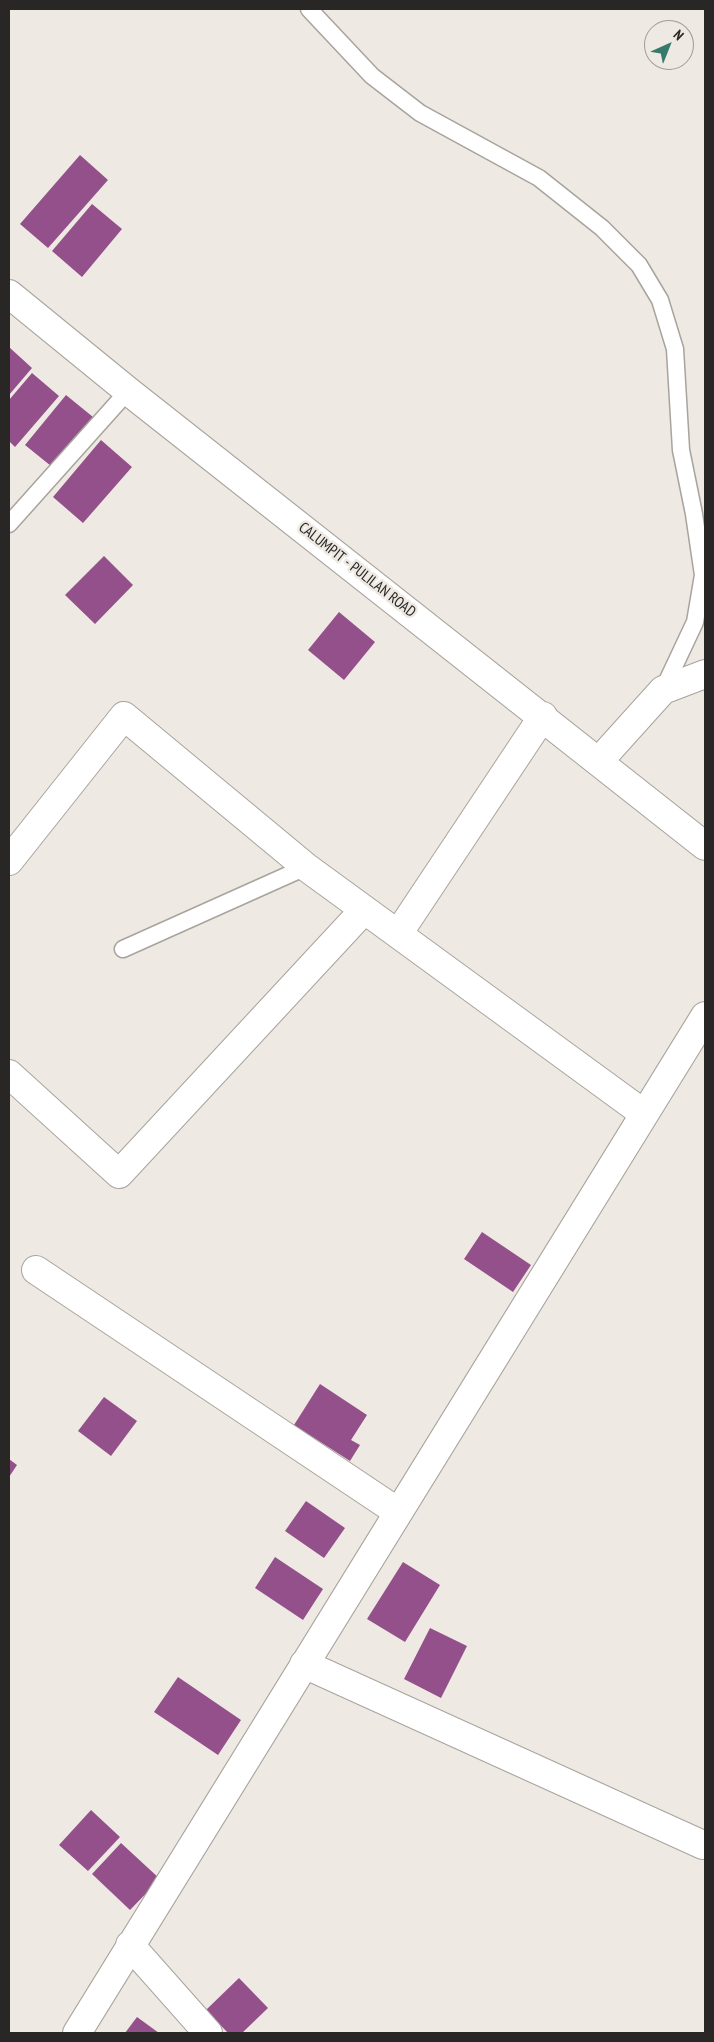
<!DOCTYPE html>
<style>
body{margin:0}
#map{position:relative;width:714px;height:2042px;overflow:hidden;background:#eee9e2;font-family:"PT Sans Narrow",sans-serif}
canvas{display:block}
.frame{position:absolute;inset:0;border:10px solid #292725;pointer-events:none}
.north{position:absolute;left:644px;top:20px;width:50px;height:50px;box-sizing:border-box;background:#eee9e2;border:1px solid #9f9b96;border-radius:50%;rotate:44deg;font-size:14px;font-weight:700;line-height:20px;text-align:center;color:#292725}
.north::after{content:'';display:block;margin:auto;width:18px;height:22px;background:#377a6a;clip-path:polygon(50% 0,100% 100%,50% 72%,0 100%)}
</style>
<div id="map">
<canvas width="714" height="2042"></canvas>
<div class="frame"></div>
<div class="north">N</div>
</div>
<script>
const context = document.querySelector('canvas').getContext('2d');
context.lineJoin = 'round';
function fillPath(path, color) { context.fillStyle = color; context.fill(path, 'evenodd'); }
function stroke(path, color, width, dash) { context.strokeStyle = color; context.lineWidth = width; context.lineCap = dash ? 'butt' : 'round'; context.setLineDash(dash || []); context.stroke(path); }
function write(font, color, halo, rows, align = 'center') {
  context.font = font + ' "PT Sans Narrow",sans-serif'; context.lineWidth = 5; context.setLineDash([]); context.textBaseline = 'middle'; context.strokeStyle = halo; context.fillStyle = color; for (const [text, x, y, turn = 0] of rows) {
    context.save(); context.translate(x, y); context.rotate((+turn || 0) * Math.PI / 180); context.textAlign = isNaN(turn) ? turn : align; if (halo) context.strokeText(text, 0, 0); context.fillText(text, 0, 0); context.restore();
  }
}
const building = new Path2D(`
 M80 155 108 180 48 248 20 224Z
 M92 204 122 229 82 277 52 251Z
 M9 347 32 368 9 395Z
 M32 373 59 396 15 447 9 441V400Z
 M66 395 93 417 51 466 25 445Z
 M101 440 132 467 83 523 53 497Z
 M104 556 133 585 95 624 65 595Z
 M339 612 375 642 344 680 308 650Z
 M482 1232 531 1265 513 1292 464 1259Z
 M320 1384 367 1415 351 1440 360 1445 350 1461 294 1425Z
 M104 1397 137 1421 111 1456 78 1431Z
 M9 1459 17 1465 9 1477Z
 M306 1501 345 1528 324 1558 285 1531Z
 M275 1557 323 1589 303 1620 255 1588Z
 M403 1562 440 1585 405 1642 367 1619Z
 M430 1628 467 1646 441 1698 404 1679Z
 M178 1677 241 1720 218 1755 154 1712Z
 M91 1810 120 1837 88 1871 59 1845Z
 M121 1843 160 1879 130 1910 92 1874Z
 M239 1978 268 2008 242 2033H228L206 2010Z
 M137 2017 159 2033H125Z`);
const service = new Path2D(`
 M309 9 372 76 420 113 539 178 602 228 639 265 660 300 675 349 681 450 694 514 703 575 695 622 663 690
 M9 524 128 391
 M123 949 306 867`);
const minor = new Path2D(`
 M599 761 663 690 705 674
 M9 861 124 716 306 867 643 1113
 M398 934 543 716
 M9 1074 119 1174 364 910
 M36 1270 398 1512
 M304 1664 703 1845
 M130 1945 208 2033
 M77 2033 705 1016`);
const primary = new Path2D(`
 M9 294 128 391 705 846`);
const streetNames = [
 ["CALUMPIT - PULILAN ROAD",357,570,38]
];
fillPath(building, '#93508a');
stroke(service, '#a8a39d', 19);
stroke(minor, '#a8a39d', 30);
stroke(primary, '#a8a39d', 30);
stroke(service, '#fff', 16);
stroke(minor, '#fff', 28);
stroke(primary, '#fff', 28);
write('15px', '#292725', '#eee9e2', streetNames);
</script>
